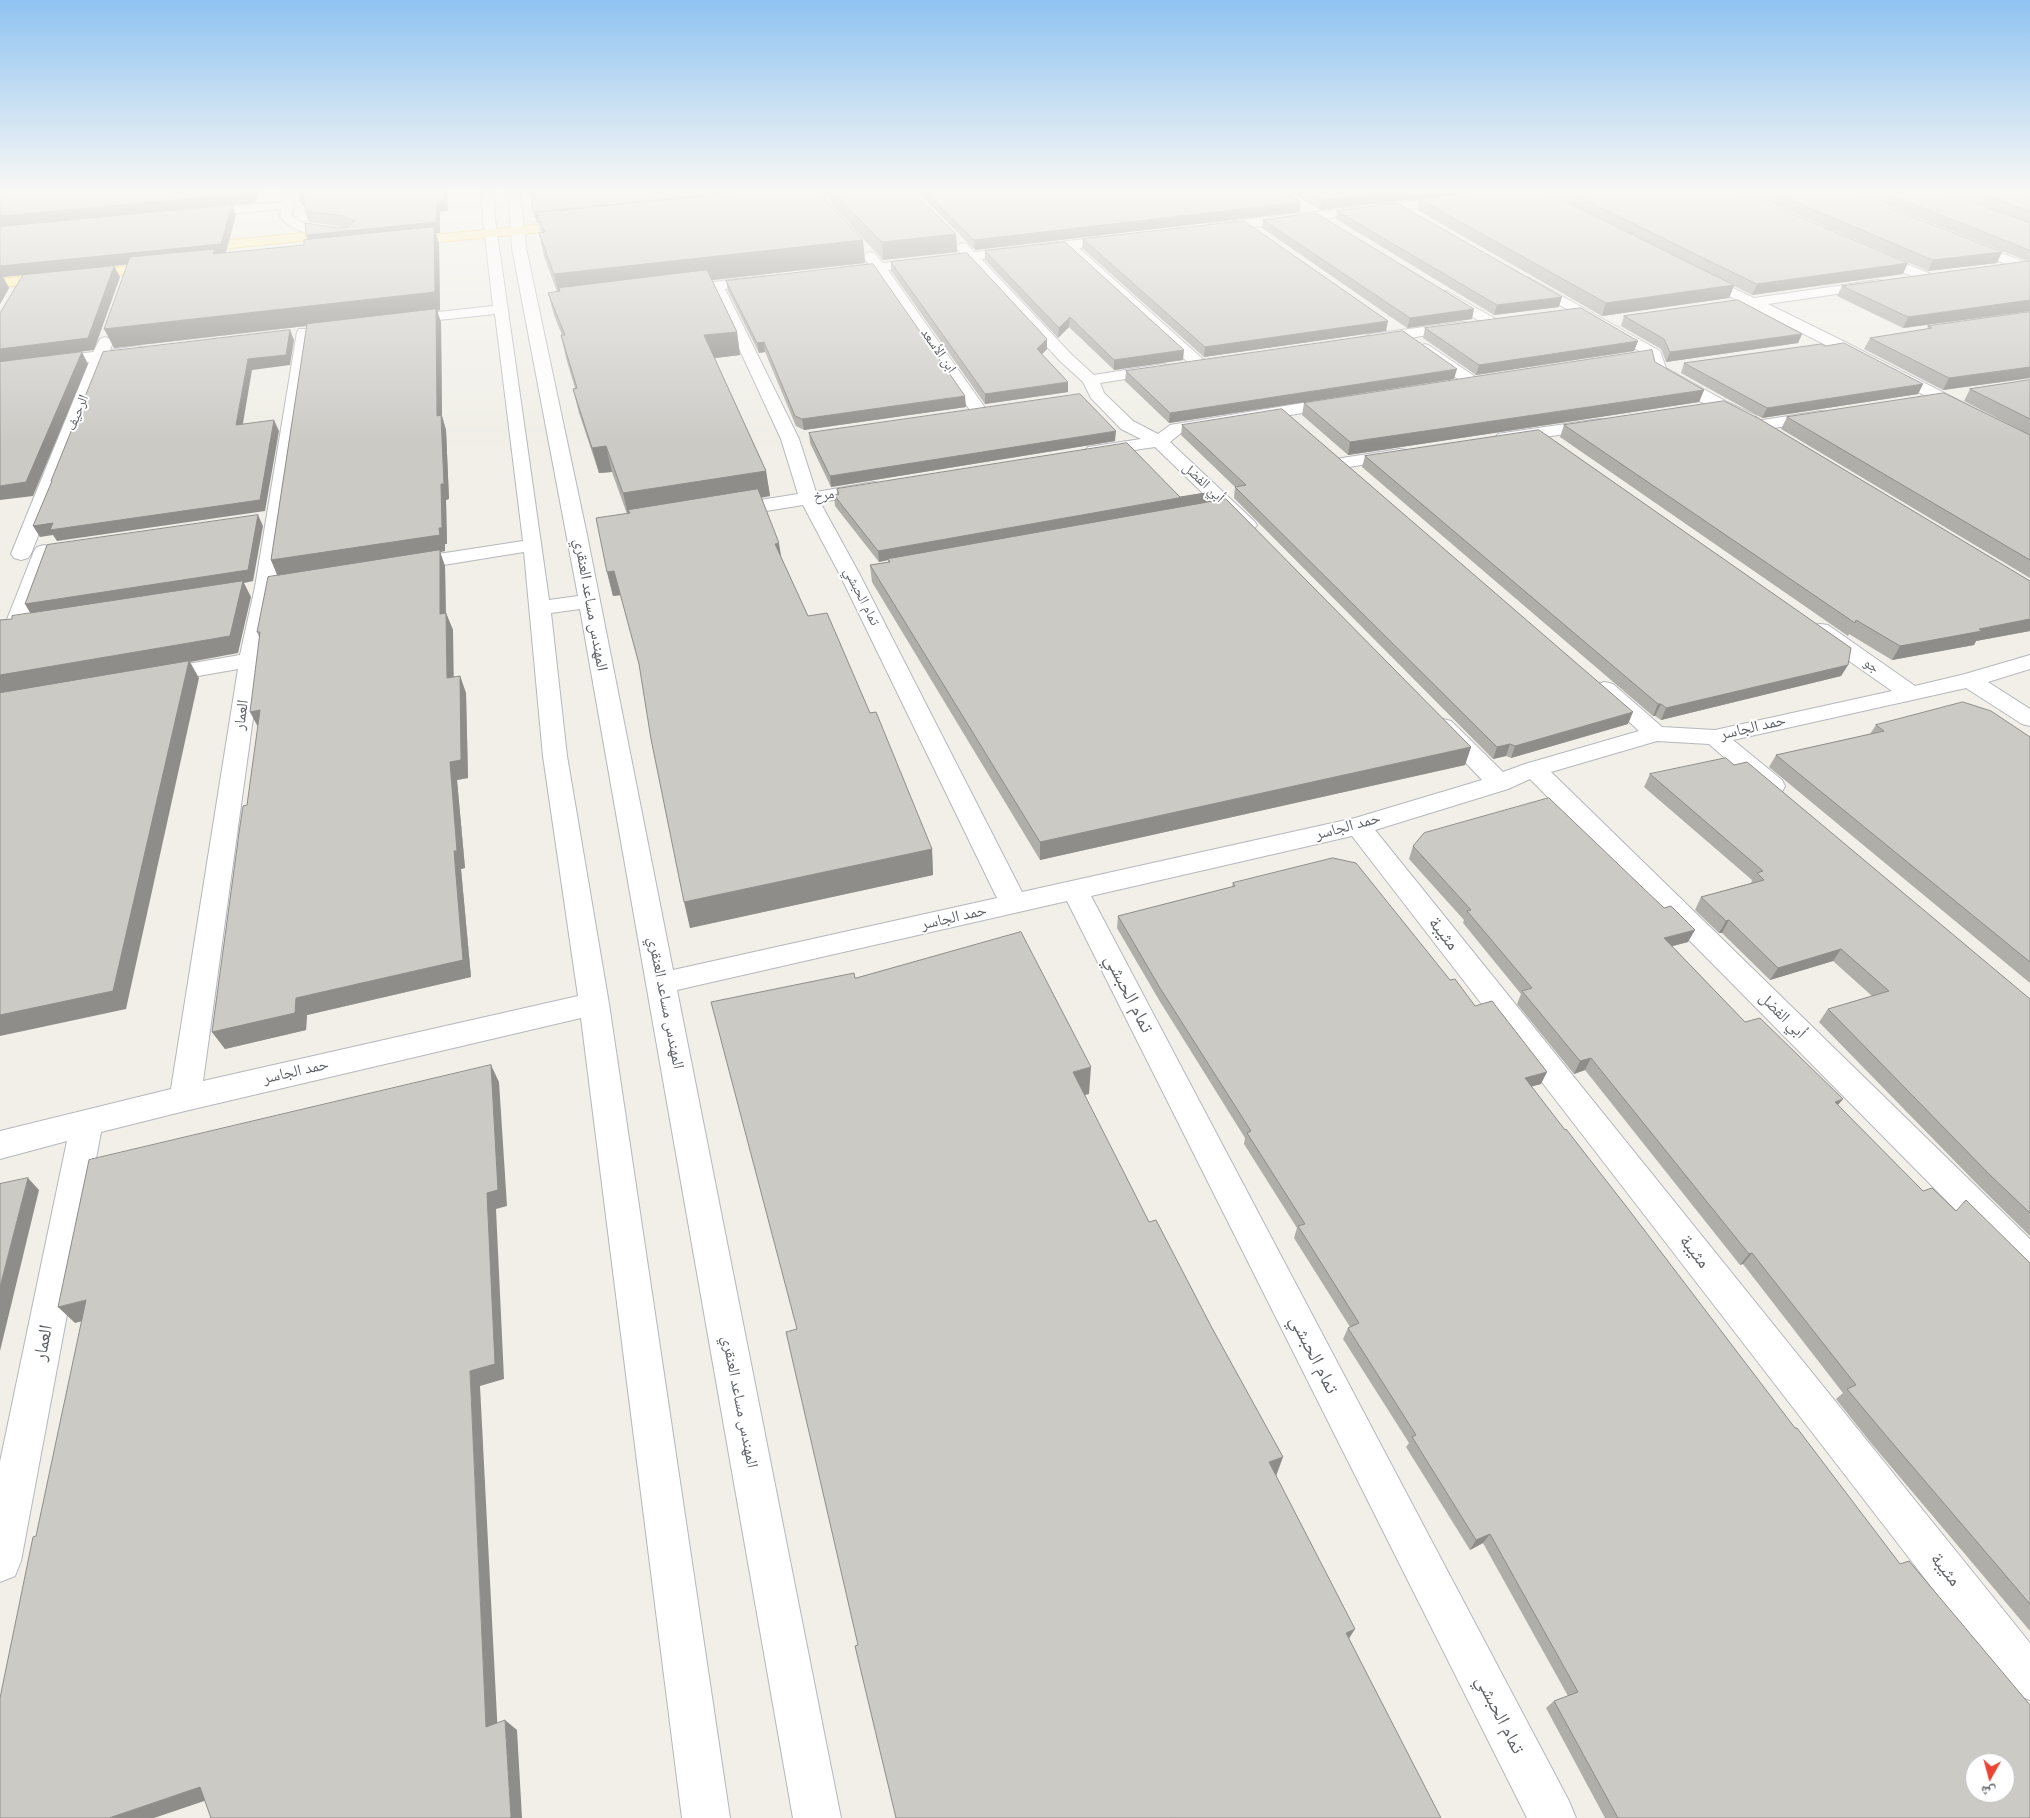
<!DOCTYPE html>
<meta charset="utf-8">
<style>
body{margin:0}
#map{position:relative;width:2030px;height:1818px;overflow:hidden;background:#f1efe8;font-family:"Roboto Condensed","Noto Naskh Arabic",sans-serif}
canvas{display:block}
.north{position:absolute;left:1965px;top:1753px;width:50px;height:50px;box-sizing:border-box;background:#fff;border:1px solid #bfc1c3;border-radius:50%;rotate:187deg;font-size:14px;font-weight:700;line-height:20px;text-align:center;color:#5f6368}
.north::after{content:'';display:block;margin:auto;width:18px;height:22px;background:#ea4335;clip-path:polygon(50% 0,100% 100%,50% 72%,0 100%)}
</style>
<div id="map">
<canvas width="2030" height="1818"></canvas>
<div class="north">ش</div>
</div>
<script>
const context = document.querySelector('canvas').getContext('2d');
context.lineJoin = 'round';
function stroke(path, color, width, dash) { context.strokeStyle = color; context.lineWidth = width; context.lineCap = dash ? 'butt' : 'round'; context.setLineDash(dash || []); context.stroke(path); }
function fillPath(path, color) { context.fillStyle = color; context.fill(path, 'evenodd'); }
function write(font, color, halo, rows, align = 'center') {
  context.font = font + ' "Roboto Condensed","Noto Naskh Arabic",sans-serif'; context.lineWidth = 4; context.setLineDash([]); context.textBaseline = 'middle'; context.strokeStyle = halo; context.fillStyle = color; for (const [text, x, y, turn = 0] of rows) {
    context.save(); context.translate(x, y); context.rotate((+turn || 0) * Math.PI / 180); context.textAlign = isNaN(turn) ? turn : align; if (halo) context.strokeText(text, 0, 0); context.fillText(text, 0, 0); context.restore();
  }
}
const minor = new Path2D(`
 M284 189H294C296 198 293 207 292 216 309 230 328 224 348 229L349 232 348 235C328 240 293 234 280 217L281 209 196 217 190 213 196 209 282 202Z
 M481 189H493L495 219 549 600 578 596 512 248 508 189H520L526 248 587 535 673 970 997 898 840 575 803 505 729 517 722 515 720 511 722 507 729 505 798 494 781 439 712 290 678 294 673 293 671 290 673 287 678 286 764 276 771 280 764 284 725 289 799 439 816 492 874 482 880 484 883 488 880 492 874 494 820 502 860 575 1022 892 1355 818 1482 780 1431 726 1435 721 1443 719 1451 721 1503 772 1525 764 1639 731 1594 689 1597 684 1605 682 1613 684 1662 727 1715 730 1892 691 1812 635 1809 630 1812 625 1820 624 1828 625 1915 686 1965 674 2030 655V669L1988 682 2030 709V726L2022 724 1966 688 1733 740 1782 780 1785 786 1782 792 1773 794 1764 792 1709 744 1657 741 1551 772 2030 1239V1278L2018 1273 1530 779 1508 789 1375 830 2030 1643V1700L2014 1694 1352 836 1091 896 1569 1801 1576 1818H1527L1067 901 677 990 841 1818H793L580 609 551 613 567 756 609 1004 730 1818H682L581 1018 185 1111 101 1132 21 1561 15 1576 0 1582V1462L67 1141 0 1159V1131L171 1089 238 669 158 683 150 681 147 676 150 671 158 669 240 655 255 587 297 332 299 329H309L311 332 275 587 261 660 203 1081 578 996 543 756 524 552 406 571 399 569 396 565 399 561 406 559 523 541 495 314 401 324 396 323 394 320 396 317 401 316 493 306 483 219Z
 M1454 196 1460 200 1458 203 1209 232 1203 228 1209 224Z
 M1119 235 1124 236 1125 239 1124 242 1079 248 1205 361 1207 364 1205 367H1193L1065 249 981 259 1072 355 1094 375 1163 364 1169 366 1171 369 1169 372 1100 383 1104 393 1133 421 1158 434 1170 425 1176 424 1339 397 1345 398 1347 402 1345 406 1339 407 1181 433 1170 442 1254 521 1257 525 1254 529 1247 531 1240 529 1155 447 1094 456 1088 455 1085 451 1088 447 1141 439 1121 429 1091 398 1083 382 1060 361 968 261 888 270 988 412 986 416H974L875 272 839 276 832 272 839 268 869 264 862 256 869 252 874 253 883 263 961 254 955 247 962 243 967 244 974 252Z
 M1964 239 2030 264V273L1959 246 1957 243 1959 240Z
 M1872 250 1931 274 1933 277 1926 281 1921 280 1867 257 1865 254Z
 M1697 271 1754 298 1878 280 1883 281 1885 284 1883 287 1878 288 1768 304 1845 342 2030 437V449L1751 307 1742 306 1741 302 1692 278 1690 275 1692 272Z
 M1528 277 1660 351 1666 368 1727 402 1755 415 1757 419 1756 421 1821 411 1827 412 1829 416 1827 420 1821 421 1760 430 1754 429 1751 425 1753 423C1737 427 1670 383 1653 373L1648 356 1523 284 1521 281Z
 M1446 291 1496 319 1498 322 1496 325H1486L1441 298 1439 295 1441 292Z
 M1462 322 1467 323 1469 326 1467 329 1371 344 1366 342 1363 339 1366 336 1371 334Z
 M105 337 110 339 113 342 110 350 138 346 143 348 146 351 143 354 106 360 31 554 28 558 21 560 14 558 11 554 89 362 0 373V363L93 352 100 339Z
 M1425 344 1430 346 1477 378 1479 381 1477 384H1465L1420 352 1417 349 1420 346Z
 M1600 419 1606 420 1608 424 1606 428 1504 443 1498 442 1495 438 1498 434 1504 433Z
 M1400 449 1406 450 1409 454 1406 458 1342 468 1336 467 1333 463 1336 459 1342 458Z
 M44 545 51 547 54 551 26 627 23 632 15 633 7 632 4 627 34 551 37 547Z`);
const major = new Path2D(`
 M889 189H931L925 193 787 207 781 203 787 199Z
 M578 221 584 225 582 228 399 246 392 242 399 238Z
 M344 229 349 230 350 233 349 236 191 252 184 248 191 244Z
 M163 263 168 264 170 267 168 270 0 287V279Z`);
const wall = new Path2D(`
 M530 189H910L956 234 957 252 883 260 831 204 830 193 820 194 863 240 865 263 712 280 737 332 740 355 714 358 766 471 770 496 761 498 781 557 808 616 870 713 932 849 933 875 690 928 640 668 621 595 613 596 607 572 627 514 612 472 599 473 579 413 573 389 575 388 566 358 561 335H562L554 315 548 293 557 292 544 256 539 233H541L539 223H537Z
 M920 189H1281L1300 212 975 250 920 195Z
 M1286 189H1500L1320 210Z
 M1541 189H1734L1903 274 1752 295 1734 286 1729 298 1602 316 1417 210 1419 199 1664 251Z
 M1738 189H1842L1997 263 1928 271Z
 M1846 189H1937L2020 219 1940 189H2030V311L1903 328 1837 296 1842 286 2027 261Z
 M298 194 448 211 440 212V233H436L439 244 440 310 437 311 441 322 442 416 446 430 449 499 446 500 447 544H445V551L440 552 445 566 446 613 453 630V677L460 676 466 693 468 778 457 780 465 868 461 869 471 977 307 1015 306 1030 225 1049 212 1032 247 805 258 728 259 637 257 632 278 576 271 560 307 326 114 348 127 264 114 266 120 277 94 350 22 275 3 277 9 288 0 304V227L236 215 226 253 304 245 308 239 306 235 346 227 309 222 305 211V204L302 205Z
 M1337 211 1559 307 1494 315 1336 219Z
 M1263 220 1472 319 1407 328 1262 228Z
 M1083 239 1386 331 1204 357 1082 248Z
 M985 251 1183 360 1114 370 1069 327 1058 338 985 260Z
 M891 262 1047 339V349L1042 354 1068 382V392L985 404 891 271Z
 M726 281 966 407 804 430 796 426 765 352 759 353 728 291Z
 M2030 312V378L1943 390 1864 349 1870 338 1927 329 1928 326Z
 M1624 316 1802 334 1798 343 1666 362 1661 349 1621 326Z
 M1425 328 1638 341 1634 351 1476 375 1423 338Z
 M1825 346 1923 384 1918 394 1762 418 1681 373 1684 363Z
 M1655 362 1704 390 1699 402 1348 455 1302 415 1304 403Z
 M1126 371 1454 379 1169 423 1125 381Z
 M2030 380V435L1964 401 1970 389Z
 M1787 417 2030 435V578L1781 429Z
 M1182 425 1628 724 1511 758 1506 756 1493 759 1234 498 1235 487 1181 435Z
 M1564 425 2030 581V631L1976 641 1974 645 1892 660 1849 634 1848 636 1560 437Z
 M809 433 1115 441 831 487 810 443Z
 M1365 456 1848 665 1841 676 1661 720 1655 716H1653L1362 467Z
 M837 489 1180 497 1212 492 1211 501 1471 747 1465 765 1040 860 872 582 870 565 888 562V560L879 562 835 506 834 495 837 494Z
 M1876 725 2030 737V983L1769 767 1776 755 1870 734Z
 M1650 774 2030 999V1236L1980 1187 1819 1022 1828 1009 1872 996 1833 961 1770 980 1722 933H1719L1695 910 1701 897 1751 883 1752 880 1644 787Z
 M1413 846 1688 942 1672 946 1745 1022 1838 1106 1923 1191 1956 1211 2030 1263V1631L1871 1443 1836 1399 1843 1393 1743 1264 1740 1265 1585 1070 1574 1074 1517 1004 1521 994 1463 923 1464 920 1409 859Z
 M1233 883 1450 980 1475 1006 1541 1084 1531 1086 2030 1818H1605L1546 1708 1554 1701 1568 1696 1483 1543 1470 1550 1406 1447 1409 1443 1343 1339 1348 1328 1350 1327 1294 1238 1297 1228 1244 1144 1245 1138 1159 1000 1117 928 1118 916 1232 887Z`);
const shadedWall = new Path2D(`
 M252 189H259L255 203 0 227V216Z
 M444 189H447L448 211 440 212V233H436L439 244 440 310 437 311 441 322 442 416 446 430 449 499 446 500 447 544H445V551L440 552 445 566 446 631 278 577 271 560 437 416 436 311 114 348 104 329 310 246 306 235 436 222 437 201Z
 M772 189H829L830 193 541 222Z
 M1419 189H1500L1320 210 1322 200Z
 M304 193 308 204 302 205 298 194Z
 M1301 202 1300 212 975 250 974 240Z
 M232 205 236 215 225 254 114 266 120 277 94 350 0 362V349L114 266 3 277 9 288 0 304V266Z
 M534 213H536L539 223H537Z
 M956 234 957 252 883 260 882 242Z
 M863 240 865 263 562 297 559 288 561 297 560 298 554 274Z
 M2002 252 1997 263 1928 271 1933 260Z
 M1908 263 1903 274 1752 295 1757 284Z
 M1734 285 1729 298 1602 316 1606 303Z
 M1562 297 1559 307 1494 315 1497 305Z
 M2030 300V311L1903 328 1908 317Z
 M1474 309 1472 319 1407 328 1410 318Z
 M1070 317 1069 327 1058 338 1059 328Z
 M1388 321 1386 331 1204 357 1205 347Z
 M290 330 294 340 290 365 252 370 241 435 236 425 248 359Z
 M737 332 740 355 708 359 704 335Z
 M1802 334 1798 343 1666 362 1670 352Z
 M1047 339V349L1037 359V349Z
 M1638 341 1634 351 1476 375 1479 365Z
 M764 342 765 352 759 353 757 343Z
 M1184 350 1183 360 1114 370V360Z
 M82 352 88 364 33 496 0 500V486Z
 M2030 367V378L1943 390 1949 378Z
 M1457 369 1454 379 1169 423 1170 413Z
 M1068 382V392L985 404V394Z
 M1923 384 1918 394 1762 418 1767 408Z
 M1704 390 1699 402 1348 455 1350 442Z
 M965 396 966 407 804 430 802 419Z
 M274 420 279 431 265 511 57 541 53 535 40 537 33 526Z
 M1116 431 1115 441 831 487 830 476Z
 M606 446 612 472 599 473 592 448Z
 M766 471 770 496 631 519 628 510 630 519H629L623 493Z
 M1212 492 1211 503 888 559V560L879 562 878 551Z
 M258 515 263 526 253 581 244 583 251 597 238 653 190 662 199 678 126 1009 0 1036V675L32 616 25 604Z
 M779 543 783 568 775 544Z
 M614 571 621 595 613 596 607 572Z
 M446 613 453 630 454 695 447 678Z
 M2030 619V631L1976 641 1974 645 1892 660 1900 646 1979 629Z
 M1848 665 1841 676 1661 720 1666 708Z
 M460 676 466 693 468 778 457 780 465 868 461 869 471 977 307 1015 306 1030 225 1049 212 1032 296 998 454 851 450 762Z
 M1658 704H1661L1655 716H1653Z
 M260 710 259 729 250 712Z
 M1633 712 1628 724 1511 758 1515 746Z
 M1510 744 1506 756 1493 759 1497 747Z
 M1471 747 1465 765 1040 860V842Z
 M932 849 933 875 690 928 684 902Z
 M1729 920 1722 933H1719L1726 921Z
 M1695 930 1688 942 1658 950 1664 938Z
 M1841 949 1833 961 1770 980 1778 968Z
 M1591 1058 1585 1070 1574 1074 1580 1061Z
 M491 1065 499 1082 507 1206 496 1209 504 1379 480 1386 498 1737 486 1727 470 1371 487 1193Z
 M1091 1067 1089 1094 1071 1099 1073 1072Z
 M1547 1072 1541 1084 1519 1090 1525 1078Z
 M1843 1099 1833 1111 1835 1102Z
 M28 1178 39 1190 0 1351V1287Z
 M1752 1253 1743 1264 1740 1265 1749 1254Z
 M86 1300 102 1316 75 1323 58 1307Z
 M1283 1457 1275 1479 1269 1462Z
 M1490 1534 1483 1543 1470 1550 1476 1540Z
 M1355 1629 1343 1648 1346 1633Z
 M505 1720 517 1730 522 1818H511Z
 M200 1787 219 1796 154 1818H109Z`);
const building = new Path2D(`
 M28 189H252L251 193 0 216V191Z
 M298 189H444L445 200 437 201 436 222 306 235 305 223 338 228 348 227 355 221 343 216 305 211 304 193 298 194Z
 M530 189H771L534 213Z
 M771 189H815L863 240 554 274 539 233 545 232 536 212Z
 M830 189H910L956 234 882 242Z
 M923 189H1281L1301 202 974 240Z
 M1303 189H1419L1322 200Z
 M1503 189H1540L1734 285 1606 303 1419 199Z
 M1563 189H1734L1908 263 1757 284Z
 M1765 189H1842L2002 252 1933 260Z
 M1875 189H1937L2030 223V250Z
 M1970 189H2030V211Z
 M1397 203 1562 297 1497 305 1337 211Z
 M232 205 221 244 0 266V227Z
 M1316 213 1474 309 1410 318 1263 220Z
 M1244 221 1388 321 1205 347 1083 239Z
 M434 227 435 292 104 329 130 257 215 249 213 254 304 245V240Z
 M1065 242 1184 350 1114 360 1070 317 1059 328 985 251Z
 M967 253 1047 339 1037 349 1068 382 985 394 891 262Z
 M2028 261H2030V300L1908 317 1842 286Z
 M873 264 965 396 802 419 795 416 764 342 757 343 726 281Z
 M114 266 88 338 0 349V313L23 275Z
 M707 270 737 332 704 335 766 471 623 493 606 446 592 448 573 389 577 388 561 335H565L548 293 560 291 559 288Z
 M1738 300 1802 334 1670 352 1664 339 1624 316Z
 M1581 308 1638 341 1479 365 1425 328Z
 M436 309 437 416 441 415 444 484H441L442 528H439L440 535 271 560 307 324Z
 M2030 312V367L1949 378 1870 338 1932 328 1928 326Z
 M290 330 286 355 248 359 236 425 274 420 260 500 50 530 53 523 33 526 52 481H51L103 352Z
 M1403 331 1457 369 1170 413 1126 371Z
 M1844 343 1923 384 1767 408 1684 363 1821 344 1825 346Z
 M1652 350 1655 362 1704 390 1350 442 1304 403Z
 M82 352 26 482 0 486V362Z
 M2030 380V419L1970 389Z
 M1944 393 2030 435V560L1787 417Z
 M1080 394 1116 431 830 476 809 433Z
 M1724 401 1758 418 2030 581V619L1979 629 1982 631 1900 646 1856 620 1855 623 1564 425Z
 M1282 409 1633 712 1515 746 1510 744 1497 747 1235 487 1246 485 1182 425Z
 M1539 430 1851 648 1848 665 1666 708 1661 704H1658L1365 456Z
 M1127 443 1180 497 1212 492 878 551 834 495 839 494 837 489Z
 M758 489 779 543 775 544 808 616 827 613 870 713 876 712 932 849 684 902 651 739 639 664 614 571 607 572 596 518 630 513 628 510Z
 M1226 499 1471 747 1040 842 870 565 890 562 888 559Z
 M258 515 248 570 25 604 47 545Z
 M440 550V614L446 613 447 678 460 676 461 760 450 762 457 851H454L463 960 296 998 295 1013 212 1032 240 826 243 806 247 805 260 710 250 712 260 632H257L268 577Z
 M243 581 230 636 0 675V620L12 619V616Z
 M189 661 113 991 0 1015V693Z
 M1963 702 1991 711 2030 737V962L1776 755 1884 731 1876 725Z
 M1726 758 1734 765 1747 762 2030 999V1213L1991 1176 1828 1009 1889 991 1841 949 1778 968 1729 920 1726 921 1701 897 1764 880 1757 873 1763 871 1650 774Z
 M1549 798 1664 908 1671 906 1695 930 1664 938 1745 1022 1760 1018 1843 1099 1835 1102 1923 1191 1932 1188 1956 1211 1966 1200 2030 1263V1604L1883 1432 1847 1389 1856 1385 1752 1253 1749 1254 1591 1058 1580 1061 1522 991 1532 988 1467 911 1471 910 1413 846 1424 833Z
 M1333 858 1356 863 1450 980 1455 979 1475 1006 1492 1001 1547 1072 1525 1078 1565 1130 1566 1129 1629 1210 1795 1428H1797L1900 1564 1909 1561 2030 1705V1818H1618L1554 1701 1578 1692 1490 1534 1476 1540 1412 1437 1416 1435 1348 1328 1359 1323 1298 1226 1305 1224 1247 1133 1251 1131 1160 988 1118 916 1235 886 1233 883ZM1975 1763H2005V1793H1975Z
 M1021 932 1091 1067 1073 1072 1149 1222 1156 1220 1212 1328 1283 1457 1269 1462 1355 1629 1346 1633 1441 1818H896L855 1646 858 1645 786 1332 797 1329 711 1002 854 973 855 978Z
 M491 1065 498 1190 487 1193 495 1364 470 1371 486 1727 505 1720 511 1818H211L200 1787 109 1818H0V1698L33 1537 36 1536 86 1300 58 1307 89 1160Z
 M28 1178 0 1287V1184Z`);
const farStreetnames = [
 ["ابن الأسعد",938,351,55],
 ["الرحيف",78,413,-68],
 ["أبي الفضل",1203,483,43],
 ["مرخ",824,496,-9],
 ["تمام الحبشي",861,597,63],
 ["جو",1871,666,35]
];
const streetNames = [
 ["المهندس مساعد العنقري",590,605,80],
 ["العمار",242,715,-82],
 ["حمد الجاسر",1753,728,-13],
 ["حمد الجاسر",1348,827,-15],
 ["حمد الجاسر",954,918,-13],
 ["المهندس مساعد العنقري",665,1003,79],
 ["أبي الفضل",1782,1016,45],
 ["حمد الجاسر",296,1072,-13],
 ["المهندس مساعد العنقري",739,1402,79]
];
const nearStreetnames = [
 ["مثيبة",1443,934,52],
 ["تمام الحبشي",1128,994,63],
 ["مثيبة",1694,1252,52],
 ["العمار",44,1343,-79],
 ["تمام الحبشي",1313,1355,63],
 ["مثيبة",1945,1570,52],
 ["تمام الحبشي",1499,1715,63]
];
stroke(minor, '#b5b8bc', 2);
stroke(major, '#f2c960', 2);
fillPath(minor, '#fff');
fillPath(major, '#fff2af');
fillPath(wall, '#afaea9');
fillPath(shadedWall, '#8f8d8a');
fillPath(building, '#cccac5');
stroke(building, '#8f8d8a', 1);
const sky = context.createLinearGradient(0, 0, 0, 444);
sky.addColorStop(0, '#8fc3f1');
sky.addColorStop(0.43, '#f9f8f5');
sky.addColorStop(1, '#f9f8f500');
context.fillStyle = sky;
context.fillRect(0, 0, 2030, 444);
write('14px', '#5f6368', '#fff', farStreetnames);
write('16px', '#5f6368', '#fff', streetNames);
write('19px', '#5f6368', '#fff', nearStreetnames);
</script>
